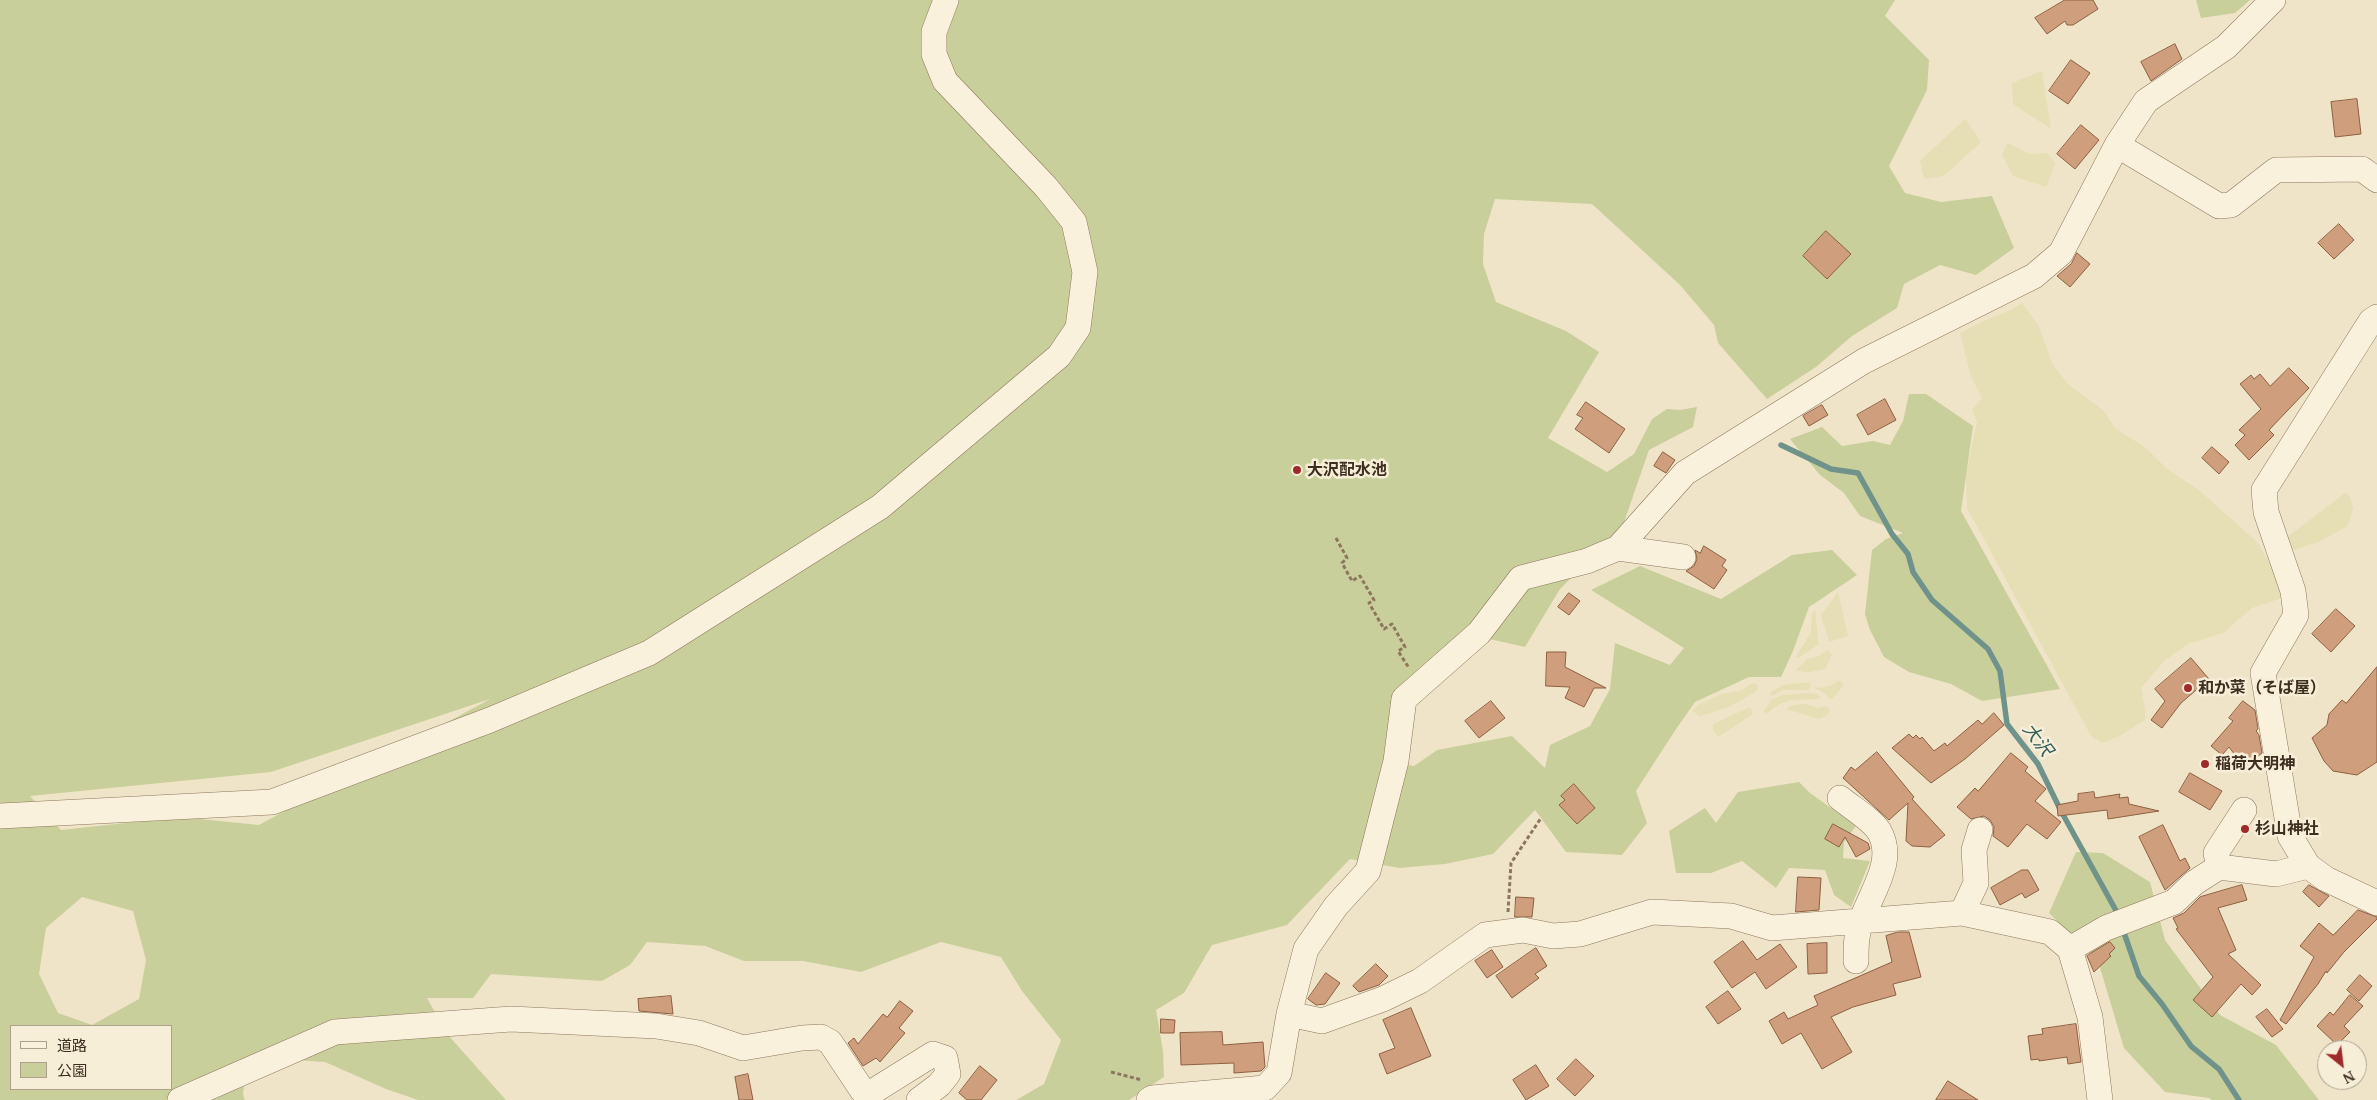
<!DOCTYPE html>
<meta charset="utf-8">
<style>
body{margin:0}
#map{position:relative;width:2377px;height:1100px;overflow:hidden;background:#f0e4c8;font-family:"Noto Serif","Noto Sans JP",serif}
canvas{display:block}
.legend{position:absolute;left:10px;top:1025px;width:162px;height:65px;box-sizing:border-box;background:#f7eed8;border:1px solid #ada18e;margin:0;padding:6px 9px;list-style:none;font-size:15px;color:#3d2e20}
.legend li{display:flex;align-items:center;gap:10px;height:25px}
.legend b{width:25px;border:1px solid #ada18e}
.north{position:absolute;left:2317px;top:1040px;width:50px;height:50px;box-sizing:border-box;background:#f7eed8;border:1px solid #ada18e;border-radius:50%;rotate:151deg;font-size:14px;font-weight:700;line-height:20px;text-align:center;color:#3d2e20}
.north::after{content:'';display:block;margin:auto;width:18px;height:22px;background:#9e2a2b;clip-path:polygon(50% 0,100% 100%,50% 72%,0 100%)}
</style>
<div id="map">
<canvas width="2377" height="1100"></canvas>
<ul class="legend">
<li><b style="height:6px;background:#faf1dc"></b>道路</li>
<li><b style="height:14px;background:#c9cf9b"></b>公園</li>
</ul>
<div class="north">N</div>
</div>
<script>
const context = document.querySelector('canvas').getContext('2d');
context.lineJoin = 'round';
function fillPath(path, color) { context.fillStyle = color; context.fill(path, 'evenodd'); }
function stroke(path, color, width, dash) { context.strokeStyle = color; context.lineWidth = width; context.lineCap = dash ? 'butt' : 'round'; context.setLineDash(dash || []); context.stroke(path); }
function write(font, color, halo, rows, align = 'center') {
  context.font = font + ' "Noto Serif","Noto Sans JP",serif'; context.lineWidth = 5; context.setLineDash([]); context.textBaseline = 'middle'; context.strokeStyle = halo; context.fillStyle = color; for (const [text, x, y, turn = 0] of rows) {
    context.save(); context.translate(x, y); context.rotate((+turn || 0) * Math.PI / 180); context.textAlign = isNaN(turn) ? turn : align; if (halo) context.strokeText(text, 0, 0); context.fillText(text, 0, 0); context.restore();
  }
}
const farmland = new Path2D(`
 M2042 71 2051 129 2013 104 2012 83Z
 M1965 119 1981 142 1944 176 1924 179 1920 161Z
 M2007 143 2030 154 2048 153 2055 164 2046 187 2013 176 2002 155Z
 M2022 303 2038 325 2053 365 2068 384 2103 410 2115 428 2146 448 2167 469 2199 490 2257 542 2277 575 2282 598 2252 608 2223 633 2188 644 2163 662 2141 688 2145 709V720L2120 736 2102 743 2091 736 1967 508 1966 474 1977 422 1972 410 1982 398 1971 377 1960 333 1984 321 2011 310Z
 M2345 493 2350 496 2353 507 2350 520 2346 527 2318 542 2295 550 2289 548 2286 538Z
 M1838 592 1848 636 1829 642 1821 615Z
 M1815 610 1819 644 1798 658 1796 657 1811 632 1812 614Z
 M1828 650 1832 655 1825 669 1810 672 1795 671 1807 659 1819 656Z
 M1838 681H1841L1844 685 1831 700 1823 692 1814 688 1828 687Z
 M1809 682 1811 686 1808 690H1782L1772 696 1769 693 1783 685Z
 M1753 683 1757 685V691L1729 707 1700 716 1692 711 1698 705 1721 694 1740 691Z
 M1809 693 1818 694 1820 699 1790 700 1778 705 1766 714 1764 711 1772 699 1783 695Z
 M1806 704 1818 708 1827 706 1830 710 1827 715 1819 719 1786 709 1793 705Z
 M1750 707 1753 714 1718 737 1713 729V724Z`);
const green = new Path2D(`
 M0 0H1895L1885 16 1929 60 1927 90 1889 166 1905 193 1941 202 1992 196 2014 248 1976 275 1940 265 1904 284 1897 308 1852 336 1816 367 1767 399 1718 343 1714 325 1680 285 1592 204 1495 199 1484 234 1483 264 1496 302 1566 331 1599 352 1548 438 1607 472 1634 454 1652 419 1667 409 1680 410 1697 407 1693 427 1649 450 1622 528 1560 589 1525 647 1463 633 1400 693 1386 761 1414 766 1437 750 1512 736 1545 768 1550 745 1590 726 1610 689 1615 643 1670 665 1684 648 1591 590 1640 566 1721 599 1792 555 1832 550 1857 575 1809 607 1793 651 1781 677H1749L1695 702 1674 732 1636 791 1647 823 1622 855 1566 852 1535 810 1493 854 1445 864 1399 868 1350 859 1287 925 1212 945 1184 993 1156 1010 1163 1051 1164 1077 1129 1100H1016L1044 1084 1061 1040 1022 991 1001 957 941 942 861 972 803 961H744L705 946 647 942 630 965 602 981 491 974 473 998H427L448 1035 506 1100H418L386 1089 325 1062 248 1057 243 1094 245 1100H0ZM490 699 259 825 180 817 61 830 30 796 271 772ZM82 897 133 911 146 960 139 999 92 1025 58 1013 39 974 46 928ZM11 1026H171V1089H11Z
 M2196 0H2250L2235 13 2201 18Z
 M1909 394H1926L1973 426 1961 511 2060 689 1982 701 1951 684 1909 672 1884 657 1870 630 1865 614 1872 550 1886 539 1903 533 1860 516 1844 493 1820 475 1790 439 1822 427 1842 446 1873 441 1890 445 1903 421Z
 M1799 782 1810 793 1856 826 1844 842 1843 858 1870 861 1851 907 1834 895 1825 870 1789 868 1776 888 1742 861 1711 873H1676L1669 831 1705 808 1716 823 1738 792Z
 M2076 852 2103 853 2150 882 2165 940 2220 1015 2276 1045 2319 1100H2212L2209 1098 2165 1092 2124 1048 2098 961 2049 913Z`);
const stream = new Path2D(`
 M1781 445 1831 469 1858 473 1892 534 1908 554 1913 572 1932 600 1988 649 2000 671 2007 724 2038 764 2061 811 2119 916
 M2122 927 2139 976 2162 1004 2191 1046 2219 1069 2239 1100`);
const building = new Path2D(`
 M2065 0H2093L2098 9 2073 25H2067L2065 21 2047 34 2035 18Z
 M2175 44 2182 59 2151 81 2141 62Z
 M2071 60 2090 73 2068 104 2049 91Z
 M2357 99 2361 134 2335 137 2331 102Z
 M2081 125 2099 140 2075 169 2057 154Z
 M2339 224 2354 240 2334 259 2318 243Z
 M1826 231 1851 254 1827 279 1803 256Z
 M2077 253 2090 264 2070 287 2057 276 2071 264Z
 M2289 368 2309 388 2269 430 2274 435 2249 460 2235 445 2245 435 2239 430 2261 409 2240 384 2251 375 2254 379 2260 374 2270 386Z
 M1885 399 1896 420 1868 435 1857 415Z
 M1586 402 1625 429 1609 453 1575 429 1583 418 1577 415Z
 M1822 405 1828 415 1809 426 1803 416Z
 M2212 447 2229 462 2219 474 2202 458Z
 M1663 452 1675 460 1666 473 1654 466Z
 M1704 546 1726 560 1722 566 1727 570 1714 589 1686 571 1694 566 1697 559 1695 550 1700 553Z
 M1569 593 1580 601 1569 615 1558 607Z
 M2336 609 2355 626 2331 652 2312 634Z
 M1547 652H1566L1565 667 1606 688H1594L1584 707 1565 698 1570 687 1546 686Z
 M2191 658 2209 679 2181 703 2162 728 2151 720 2165 701 2155 689Z
 M2377 667V762L2357 775 2333 771 2324 761 2312 738 2327 725 2329 714 2342 700 2346 703Z
 M1491 701 1505 718 1479 738 1465 721Z
 M2243 701 2255 710 2258 729 2256 731 2259 735 2262 753 2244 767 2229 747 2222 755 2211 746 2233 721 2229 718Z
 M1994 713 2004 725 1965 759 1931 783 1892 748 1909 734 1913 738 1916 735 1920 739 1922 737 1934 751 1945 743 1947 746 1978 720 1982 724Z
 M1877 752 1914 797 1912 799 1945 835 1930 847 1912 846 1906 841 1908 803 1889 820 1843 778 1851 767 1855 770Z
 M2011 753 2028 767 2025 771 2046 789 2035 801 2061 822 2047 839 2027 824 2008 847 1993 836 1994 827 1990 820 1984 816 1971 819 1957 807 1975 788 1978 791Z
 M2190 773 2222 791 2210 810 2179 792Z
 M1574 784 1595 808 1577 824 1559 805 1565 800 1561 796Z
 M2094 792 2095 798 2120 794 2119 798 2128 797 2129 804 2159 811 2108 819 2107 810 2058 816 2057 805 2078 801V794Z
 M1833 824 1868 843 1870 849 1856 857 1845 837 1839 847 1825 839Z
 M2163 825 2180 861 2185 858 2190 868 2165 890 2139 837Z
 M2022 870H2028L2039 890 2025 898 2022 893 2000 905 1991 888Z
 M1798 877 1821 878 1819 910 1796 912Z
 M2242 885 2247 900 2218 908 2236 950 2228 954 2261 985 2252 995 2241 984 2212 1017 2193 1000 2213 977 2176 929 2178 928 2173 918 2184 913 2200 897Z
 M2309 885 2329 896 2319 907 2303 892Z
 M1516 897 1534 898 1532 917H1515Z
 M2358 910 2377 917V919L2344 952 2327 973 2326 971 2318 984 2286 1024 2280 1020 2314 957 2300 946 2319 923 2333 935Z
 M1898 932H1909L1921 977 1893 984 1896 995 1853 1007 1831 1017 1852 1052 1822 1069 1801 1033 1782 1044 1769 1021 1784 1012 1788 1019 1818 1005 1814 996 1892 962 1886 936Z
 M1743 941 1757 960 1780 944 1797 967 1766 989 1755 972 1732 988 1714 962Z
 M2110 942 2115 948 2109 954 2111 956 2094 972 2087 956Z
 M1827 943V973L1808 974 1807 944Z
 M1536 948 1547 966 1535 974 1539 978 1512 998 1496 976Z
 M1492 950 1503 967 1487 978 1475 961Z
 M1376 964 1388 976 1379 985 1359 992 1353 986Z
 M1326 973 1340 983 1325 1004 1316 1005 1308 999Z
 M2360 975 2372 986 2359 1001 2347 990Z
 M1728 991 1741 1009 1718 1024 1706 1007Z
 M2350 995 2363 1006 2344 1026 2350 1032 2337 1045 2317 1026 2330 1012 2333 1015Z
 M671 996 673 1014 639 1011 638 999Z
 M900 1001 913 1011 899 1028 905 1033 880 1062 876 1058 863 1066 848 1043 854 1038 858 1044 883 1014 887 1017Z
 M1411 1008 1431 1056 1387 1074 1379 1054 1395 1048 1383 1020Z
 M2267 1009 2283 1029 2272 1037 2256 1017Z
 M1161 1019 1175 1020 1174 1033H1161Z
 M2076 1024 2081 1062 2068 1064 2067 1057 2039 1061V1059L2031 1060 2028 1036 2043 1034 2042 1029Z
 M1222 1032 1223 1045 1263 1042 1265 1067 1261 1071 1234 1073V1063L1181 1065 1180 1033Z
 M1576 1059 1594 1076 1575 1096 1557 1079Z
 M1536 1065 1549 1086 1526 1100 1513 1080Z
 M980 1066 997 1080 981 1100H967L959 1093Z
 M748 1074 753 1100H739L735 1077Z
 M1948 1081 1978 1100H1936Z`);
const path = new Path2D(`
 M1336 538 1347 558 1342 563 1352 581 1360 576 1374 600 1369 603 1384 629 1392 624 1405 647 1398 651 1409 668
 M1508 912 1511 863 1541 818
 M1111 1072 1142 1080`);
const minor = new Path2D(`
 M2117 145 2219 206 2231 205 2276 170 2362 169 2377 180
 M2377 317 2371 321 2264 490 2266 512 2293 591 2296 615 2263 673 2290 836 2308 866 2326 879 2377 903
 M1618 548 1683 557
 M1840 798C1852 808 1871 819 1879 831 1896 860 1872 891 1862 919 1856 933 1856 946 1856 961
 M0 816 272 802 490 720 649 653 880 507 1059 356 1078 328 1085 272 1074 222 1046 187 945 81 934 54V32L946 0
 M2219 867 2216 853 2244 810
 M1962 913 1976 883 1974 850 1980 830
 M2070 949 2106 928 2174 902 2194 883 2219 867 2276 874 2308 866
 M1289 1014 1306 949 1336 906 1368 871 1396 761 1404 699 1479 633 1521 578 1587 561 1618 548 1685 473 1864 361 2034 276 2061 253 2117 145 2146 101 2226 47 2273 0
 M180 1100 335 1032 511 1019 656 1026 699 1033 743 1048 802 1038 821 1037 830 1042 862 1090 872 1092 933 1054 945 1058 948 1074 939 1085 919 1100
 M1149 1100 1152 1098 1265 1088 1279 1073 1289 1014 1322 1021 1383 999 1420 981 1485 935 1523 930 1553 936 1580 934 1652 912 1731 916 1772 928 1962 913 2050 932 2070 949 2090 1017 2100 1100`);
const markers = [
 [1297,470,5,"#9e2a2b"],
 [2188,688,5,"#9e2a2b"],
 [2205,764,5,"#9e2a2b"],
 [2245,829,5,"#9e2a2b"]
];
const poiNames = [
 ["大沢配水池",1307,470],
 ["和か菜（そば屋）",2198,688],
 ["稲荷大明神",2215,764],
 ["杉山神社",2255,829]
];
const waterNames = [
 ["大沢",2037,740,53]
];
fillPath(farmland, '#e6deb5');
fillPath(green, '#c9cf9b');
stroke(stream, '#6f938a', 5.5);
fillPath(building, '#cf9f7d');
stroke(building, '#8d5f41', 1);
stroke(minor, '#8d765c', 26);
stroke(path, '#8d765c', 3, [4, 2.5]);
stroke(minor, '#faf1dc', 25);
for (const [x, y, r, color] of markers) { const dot = new Path2D(); dot.arc(x, y, r, 0, 2 * Math.PI); context.fillStyle = color; context.fill(dot); stroke(dot, '#f7eed8', 2); }
write('bold 16px', '#3d2e20', '#f7eed8', poiNames, 'left');
write('italic 18px', '#2f5d5a', '#f7eed8', waterNames);
</script>
